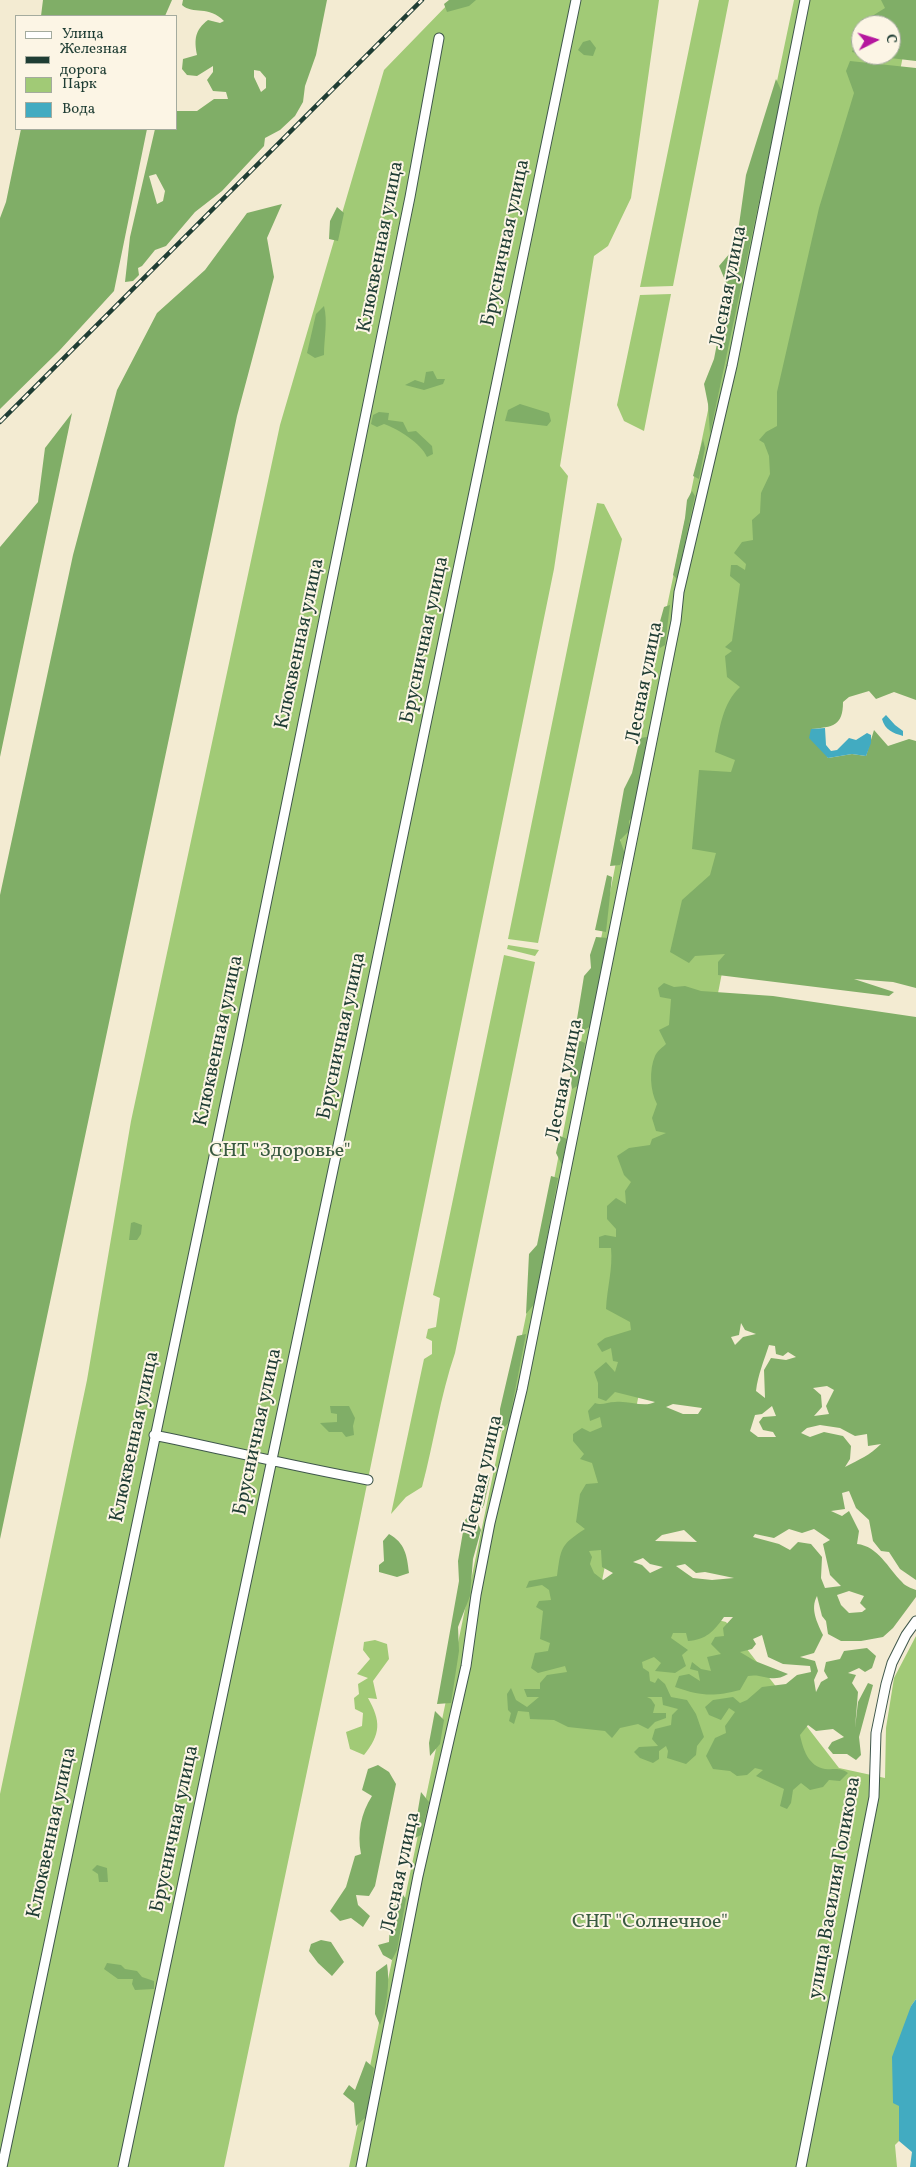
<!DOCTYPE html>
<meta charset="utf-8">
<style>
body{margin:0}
#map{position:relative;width:916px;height:2167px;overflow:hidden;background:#f3ebd2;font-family:Vollkorn,serif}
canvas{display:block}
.legend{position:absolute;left:15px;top:15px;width:162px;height:115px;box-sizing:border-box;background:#fcf5e5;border:1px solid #a4ab9e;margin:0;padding:6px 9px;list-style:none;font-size:15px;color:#1f3d34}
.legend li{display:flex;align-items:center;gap:10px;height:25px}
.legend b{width:25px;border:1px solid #a4ab9e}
.north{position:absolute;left:851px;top:15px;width:50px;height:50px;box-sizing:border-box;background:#fcf5e5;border:1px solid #a4ab9e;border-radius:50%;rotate:85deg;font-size:14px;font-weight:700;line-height:20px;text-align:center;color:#1f3d34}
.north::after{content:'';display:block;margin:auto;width:18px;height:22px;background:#b5179e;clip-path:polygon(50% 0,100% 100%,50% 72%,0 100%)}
</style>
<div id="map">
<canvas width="916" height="2167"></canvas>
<ul class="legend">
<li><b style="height:6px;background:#fff"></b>Улица</li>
<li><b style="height:6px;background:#1f3d34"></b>Железная дорога</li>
<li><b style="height:14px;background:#a1ca76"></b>Парк</li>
<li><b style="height:14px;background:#42abc1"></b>Вода</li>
</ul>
<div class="north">С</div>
</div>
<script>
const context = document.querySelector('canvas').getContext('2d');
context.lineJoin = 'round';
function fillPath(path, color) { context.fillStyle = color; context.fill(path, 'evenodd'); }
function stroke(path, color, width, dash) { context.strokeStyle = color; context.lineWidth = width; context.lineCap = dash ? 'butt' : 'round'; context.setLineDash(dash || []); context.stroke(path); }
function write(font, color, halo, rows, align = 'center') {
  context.font = font + ' Vollkorn,serif'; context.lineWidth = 4; context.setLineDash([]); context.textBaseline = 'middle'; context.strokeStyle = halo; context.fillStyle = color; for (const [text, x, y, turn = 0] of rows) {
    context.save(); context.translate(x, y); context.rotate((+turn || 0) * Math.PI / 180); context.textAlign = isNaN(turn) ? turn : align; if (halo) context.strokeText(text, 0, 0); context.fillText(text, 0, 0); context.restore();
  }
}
const green = new Path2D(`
 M452 0H659L631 198 608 246 594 256 560 466 568 476 554 569 357 1533 224 2167H0V1794L87 1380 131 1121 280 425 384 70Z
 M699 0H729L673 286 640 287Z
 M794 0H914L600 1591 726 1622 839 1768 885 1778 886 1728 894 1678 916 1636V1999L911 2006 899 2106V2141L895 2145 897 2167H349L548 1210 653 673ZM861 25H891V55H861Z
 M671 294 644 431 624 421 617 405 640 295Z
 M597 503 604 504 622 539 538 943 508 939Z
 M508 945 539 950 535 956 507 949Z
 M504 955 535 962 455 1353C440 1397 434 1442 422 1487L406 1497 391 1514 424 1359 432 1354V1341L426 1338 428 1329 436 1327 440 1298 433 1295Z
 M375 1640 387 1644 389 1659 373 1681 377 1699 368 1698C381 1721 381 1734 364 1755L350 1749 346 1732 362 1726 363 1713 355 1709 354 1698 359 1694 358 1684 368 1678 357 1674 370 1659 363 1650 364 1642Z`);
const forest = new Path2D(`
 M43 0H172L165 16H41Z
 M183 0H327L316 55 305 86 303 102 295 116 280 130 265 138 264 146 222 191 195 212 166 246 155 250 142 266 138 268 139 275 133 281 125 282 130 237 155 129H176V111H197L214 99H228L226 92 213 91 207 80 213 72V66L197 76 187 75 182 69 183 59 197 55C194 39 195 30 208 20L220 23 224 21C209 5 193 15 182 5ZM254 70 260 71 266 78V88L261 92 254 77ZM156 174 165 191 163 201 157 204 149 176Z
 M449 0H476L469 6 447 12 444 4Z
 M881 0H916V61L864 55H891V25H861V54L852 52 861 23 885 8Z
 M590 40 596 48 593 56 584 55 578 50 583 42Z
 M850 61 916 68V700L894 692 876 699 869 691 849 697 843 702C843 726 833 727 811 729L828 758 852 754 866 756 874 730 888 746 909 739 916 741V988L893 982 854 979 894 992 889 996 718 975V962L725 954 695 956 689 963 670 952 682 900 710 875 716 853 692 849 699 770 731 772 735 760 715 752C720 728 722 704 740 687L727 677 725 656 732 651 725 647 732 641 740 584 730 576 731 565H737L745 570 746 564 734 553 742 542 753 540 752 520 760 513 761 493 770 474 769 456 764 443 759 440 766 432 777 426V392L819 208 854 93 846 71Z
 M776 79 782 92 710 434 708 404 704 384 714 359 728 287 719 266 736 246 746 175Z
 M21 129H147L114 291 59 351 0 409V218L6 202Z
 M282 204 267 238 274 277 237 416 0 1539V895L73 555 117 390 157 313 205 270 247 213Z
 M337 207 344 213 338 241 329 239 330 221Z
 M324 306C328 322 324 338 324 355L315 358 307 353 316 314Z
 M433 371 437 379H445L443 384 424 390 405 385 415 380 424 383 426 372Z
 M520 404 549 413 551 421 547 426 505 421 508 410Z
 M379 412 389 413 388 420 403 422 408 432 416 431 432 446 433 454 427 457C421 443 398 429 384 424L377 427 371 424 373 415Z
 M72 413 0 757V547L38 502 45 448Z
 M703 439 705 448 699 479 693 476Z
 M692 491 695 496 677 579 673 575 685 518 687 500Z
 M670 605 665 645 660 648 656 636 664 607Z
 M647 737 634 814 629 821V831L620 840 625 854 620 865 610 866 624 789 632 773 640 738Z
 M607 875 612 877 606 932 595 930Z
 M596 937 608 938 591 1026 584 1030 576 1025 584 976 591 968 590 955Z
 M664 983 674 987 685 986 701 991 773 996 916 1017V1580L900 1569 889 1552 881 1551 873 1541 869 1520 856 1508 849 1491 842 1493 845 1509 831 1511 842 1516 849 1511 859 1531 857 1544C878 1546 888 1568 902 1582 905 1586 911 1588 916 1590V1597L893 1628 883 1637 861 1641H841L828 1634 826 1621 822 1616 817 1596C810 1609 817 1622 823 1635L814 1653 800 1657 815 1661 818 1671 814 1680 816 1692 821 1682 828 1678 824 1671 826 1662 840 1659 844 1651 867 1648 876 1656 872 1668 865 1672 859 1668 848 1673 856 1675 852 1683 858 1692 855 1728 858 1702 868 1683 873 1685 859 1737 861 1755 856 1760 847 1754H833L828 1748 832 1742 844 1737 833 1729 816 1731 808 1725 800 1735C803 1749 808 1766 825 1769 835 1770 839 1767 848 1773L840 1781 829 1780 823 1787 810 1790 801 1783 793 1790 791 1803 787 1809 780 1806 784 1789 756 1776 763 1770 755 1768 747 1775 737 1776 730 1771 713 1769 706 1756 715 1738 726 1733 725 1726 735 1712 729 1708 721 1720 709 1715 705 1707 713 1700 733 1697 740 1703 747 1700 762 1687 786 1684 797 1675 811 1672 810 1666 783 1664 768 1657 762 1635 753 1639 756 1644 752 1649 740 1652 755 1661 788 1674C771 1684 764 1673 748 1676L740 1690C713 1697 701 1696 675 1687L679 1676 689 1674 700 1681 698 1671 690 1669 692 1662 701 1669 711 1671 707 1657 721 1654 711 1644 715 1637 724 1636 723 1628 733 1617H724C714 1631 706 1640 688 1641L686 1633H673L671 1638 688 1650 682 1655 686 1666 675 1673 655 1671 661 1663 654 1657 642 1662 643 1668 649 1672 650 1681 655 1683 658 1678 665 1684 671 1697 687 1700 696 1714 704 1737 697 1746 696 1755 686 1764 667 1758 668 1751 666 1746 659 1751V1759L653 1763 640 1758 634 1752 639 1747 658 1746 652 1739 655 1729 671 1725 672 1715 678 1709 663 1705 662 1697H647L651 1699 655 1705 653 1713H666V1718L655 1722 648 1729 638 1724 620 1728 612 1738 605 1731 568 1727 554 1720 530 1719 529 1712 518 1711 514 1724 509 1721 511 1713 508 1710 507 1694 511 1688 516 1700 527 1707 539 1697H527L524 1689H540V1683L547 1675 567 1672 565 1666 538 1673 531 1668 535 1653 548 1651 550 1643 540 1639 543 1611 536 1607 539 1601 551 1600 549 1590 542 1585 526 1588 529 1581 557 1576C561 1548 560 1545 585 1529L576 1522 580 1494 586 1484 598 1483 592 1463 580 1459 584 1454 573 1441V1434L582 1428 590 1432 602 1427 600 1417 590 1421 588 1411 595 1403C602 1406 607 1402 615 1402 628 1400 644 1408 655 1402L615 1392 606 1401 598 1398V1383L594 1372 606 1362 615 1372 618 1362 613 1361 611 1348 602 1352 597 1344 605 1338 631 1330 630 1322 606 1309C607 1288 613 1269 611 1248H599V1237L605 1235 616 1237V1229L607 1219V1206L616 1198 626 1204 625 1191 631 1182 624 1175 617 1156 629 1148 650 1145 652 1139 666 1133 656 1131 652 1118 657 1104C650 1091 649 1070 655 1056 657 1051 663 1047 666 1044L659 1030 669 1025 671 999 660 997 658 988ZM741 1323 745 1330 756 1334 743 1337 735 1345 731 1337 739 1335ZM769 1345 775 1346 776 1354 783 1356 788 1352 796 1357 786 1360 771 1358 764 1370 765 1398 756 1391C758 1374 764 1361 769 1345ZM827 1386 834 1390 826 1406 829 1414 814 1416 822 1407 821 1395 813 1388ZM673 1404 702 1408 698 1414H683L666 1407ZM772 1406 776 1416 763 1417 759 1422 763 1430 773 1432 776 1437H758L750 1431 755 1415 762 1414ZM820 1425 840 1428 855 1436 867 1434 868 1446 881 1444C869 1456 860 1459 845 1467L850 1459 851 1446 843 1436 824 1432 810 1437 801 1433 807 1428ZM789 1529 802 1533 814 1529 830 1540 823 1544 830 1575 841 1586 825 1588 821 1578 822 1557 811 1544 798 1542 790 1550 779 1544 753 1537 755 1534 774 1538ZM684 1530 697 1542 655 1541 662 1535ZM601 1550 602 1567 613 1573 603 1580 594 1573 590 1564 592 1557 589 1551ZM643 1558 650 1564 663 1567 650 1573 642 1565 633 1562ZM685 1564 696 1573 705 1572 734 1578 712 1580 693 1578 676 1566ZM849 1591 864 1596 860 1603 866 1609 862 1612 849 1613 841 1605 837 1595Z
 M575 1039 585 1043 579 1085 572 1089 570 1076Z
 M560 1136 567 1139 562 1165 556 1153Z
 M551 1176 558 1178 535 1303 526 1314 529 1254 537 1245Z
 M134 1222 142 1225 141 1234 137 1240H129L131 1223Z
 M526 1334 509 1422 500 1432V1409L517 1336Z
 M330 1406H349L355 1418 353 1426 354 1435 346 1437 342 1432H329L320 1423 337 1422V1414L331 1413Z
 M490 1477 484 1505 476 1519 481 1530 473 1559 470 1596 458 1627 459 1651 451 1703 437 1704 459 1581 458 1561 465 1520 474 1509 481 1479Z
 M389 1534C405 1543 407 1555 409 1573L397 1577 379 1572V1565L384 1561 383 1541Z
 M435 1711 444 1720 440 1744 430 1756 429 1743Z
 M378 1765 389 1772 396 1784 375 1886 369 1896 356 1895 358 1905 370 1916 363 1927 351 1918 340 1921 330 1911 346 1887 355 1856 361 1854C357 1833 361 1813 372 1796L362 1790 368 1769Z
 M421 1792 429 1802 421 1835 413 1839Z
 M97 1865 107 1868 108 1882H99L98 1874 92 1870Z
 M398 1888 406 1899 397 1950 392 1960 383 1955 378 1945 389 1942 391 1895Z
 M321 1940 331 1942 344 1962 332 1976 318 1963 309 1951 311 1944Z
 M107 1963 121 1965 125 1969 137 1971 142 1977 154 1981V1989L135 1990 132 1984 133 1979H118L104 1969Z
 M387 1964C390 1983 387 2007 380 2025L375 2014 376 1972Z
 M366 2061 374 2068 366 2117 356 2126 354 2103 343 2094 349 2085 355 2090Z`);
const water = new Path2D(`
 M886 715 895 725 903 731V736C893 733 885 730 882 719Z
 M825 728 826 745 831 751 837 750 849 738 856 740 867 733 871 735V743L866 756 852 754 828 758 809 738 811 729Z
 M916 1999V2167H910L912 2152 899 2141V2106L893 2103 892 2057 911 2006Z`);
const minor = new Path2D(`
 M154 1435C226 1450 296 1467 368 1480
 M2 2167 238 1042 410 197 439 38
 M123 2167 370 994 576 0
 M361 2167 418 1876 466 1666 476 1595 490 1523 522 1390 676 621 679 592 732 366 805 0
 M801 2167 874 1797 876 1733 886 1684 892 1663 906 1635 916 1621`);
const rail = new Path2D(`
 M0 422 422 0`);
const streetNames = [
 ["Брусничная улица",507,243,-78],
 ["Клюквенная улица",382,247,-79],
 ["Лесная улица",730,287,-79],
 ["Брусничная улица",426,640,-78],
 ["Клюквенная улица",301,644,-78],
 ["Лесная улица",646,683,-79],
 ["Брусничная улица",343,1036,-78],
 ["Клюквенная улица",220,1041,-78],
 ["Лесная улица",566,1080,-79],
 ["Брусничная улица",259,1432,-78],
 ["Клюквенная улица",136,1437,-78],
 ["Лесная улица",484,1476,-77],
 ["Брусничная улица",176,1829,-78],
 ["Клюквенная улица",53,1833,-78],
 ["Лесная улица",402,1873,-78],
 ["улица Василия Голикова",836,1888,-80]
];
const parkNames = [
 ["СНТ \"Здоровье\"",280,1152],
 ["СНТ \"Солнечное\"",650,1923]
];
fillPath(green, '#a1ca76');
fillPath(forest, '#80ae67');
fillPath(water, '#42abc1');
stroke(minor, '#3f574c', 11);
stroke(minor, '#fff', 9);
stroke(rail, '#1f3d34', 4.5);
stroke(rail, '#fcf5e5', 2.5, [8]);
write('20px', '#1f3d34', '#fcf5e5', streetNames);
write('20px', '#395941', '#fcf5e5', parkNames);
</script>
